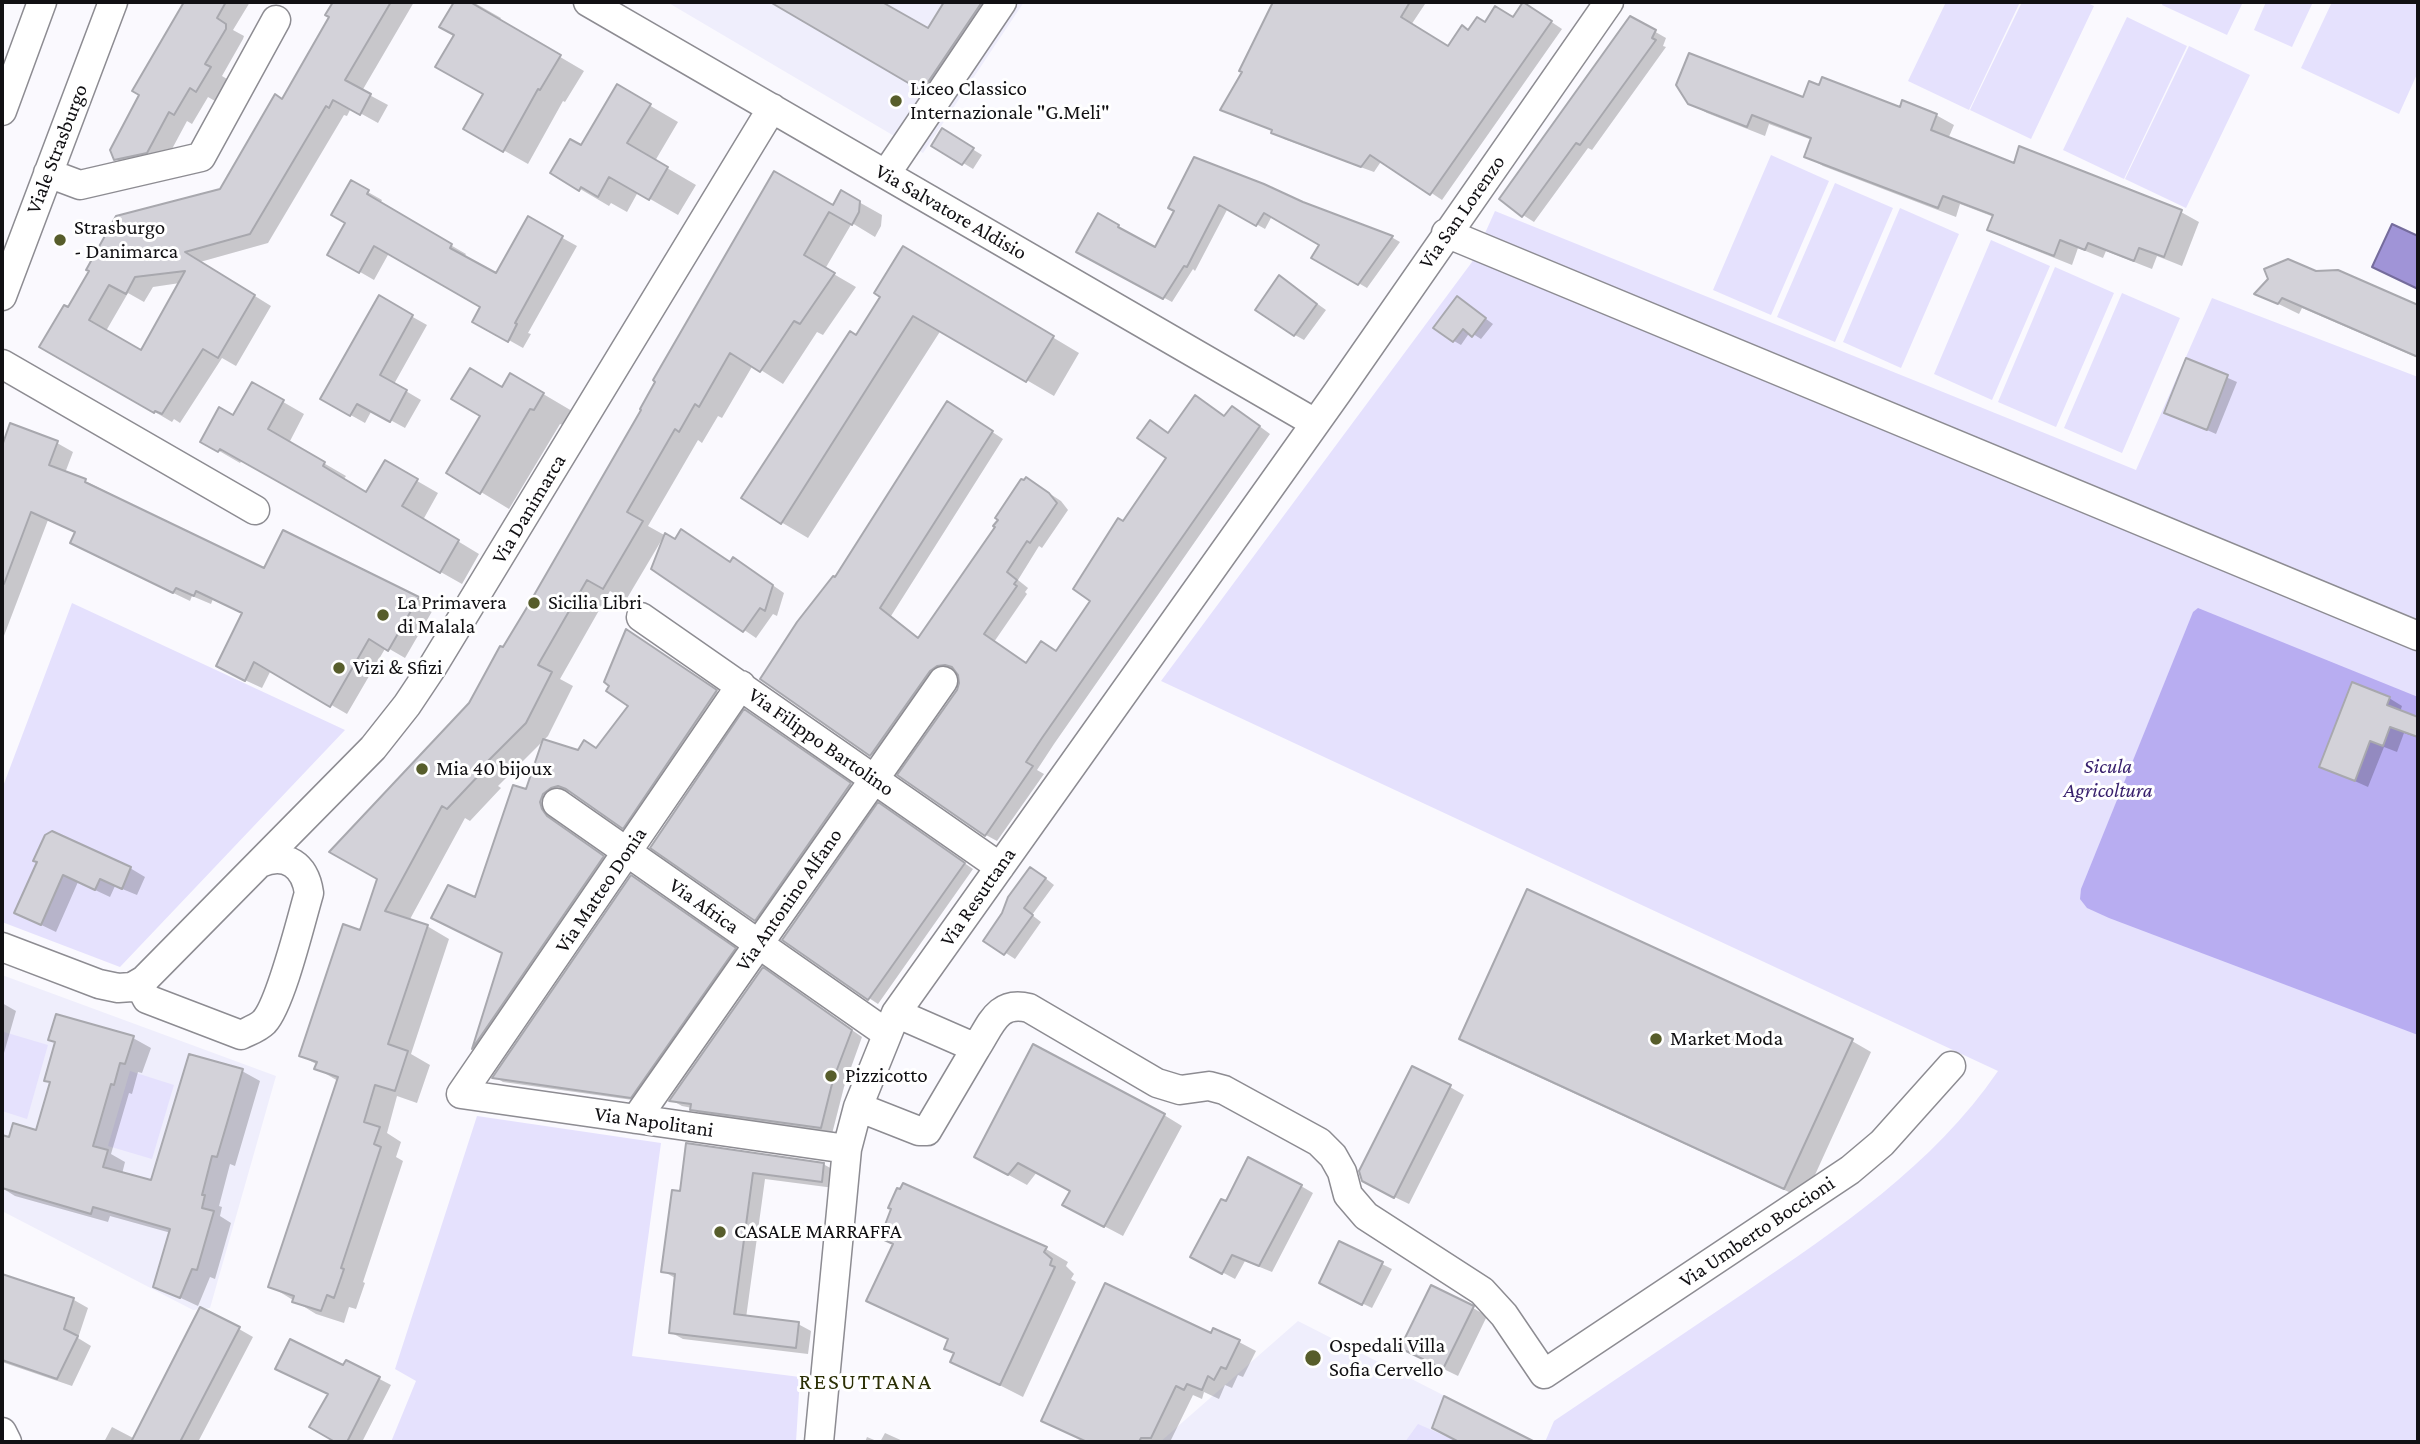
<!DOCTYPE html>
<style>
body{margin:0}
#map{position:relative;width:2420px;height:1444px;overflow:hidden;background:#faf9fe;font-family:"Crimson Pro",serif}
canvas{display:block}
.frame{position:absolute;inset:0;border:4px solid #111013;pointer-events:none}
</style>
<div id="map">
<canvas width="2420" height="1444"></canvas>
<div class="frame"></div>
</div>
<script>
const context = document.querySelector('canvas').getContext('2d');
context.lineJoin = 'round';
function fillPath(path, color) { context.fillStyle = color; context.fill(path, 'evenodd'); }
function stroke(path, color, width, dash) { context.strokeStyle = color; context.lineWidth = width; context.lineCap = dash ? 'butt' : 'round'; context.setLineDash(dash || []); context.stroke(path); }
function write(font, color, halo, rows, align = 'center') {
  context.font = font + ' "Crimson Pro",serif'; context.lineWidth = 6; context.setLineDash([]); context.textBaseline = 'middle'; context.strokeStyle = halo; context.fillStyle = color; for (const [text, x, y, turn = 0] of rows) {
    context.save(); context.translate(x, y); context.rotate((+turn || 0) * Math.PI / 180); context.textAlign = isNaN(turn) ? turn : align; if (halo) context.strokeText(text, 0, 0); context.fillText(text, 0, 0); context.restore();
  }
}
const built = new Path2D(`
 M667 2H1024L923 153Z
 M2 975 276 1076 210 1308 193 1310 2 1211Z
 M1298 1321 1535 1442H1160Z`);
const green = new Path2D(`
 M1946 2H2020L1969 110 1908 81Z
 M2022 2H2085L2094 6 2031 139 1970 110Z
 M2163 2H2243L2227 35 2162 5Z
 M2266 2H2313L2292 47 2254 30Z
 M2332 2H2418V72L2399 114 2301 68Z
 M2127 17 2187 46 2124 179 2063 150Z
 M2189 46 2250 75 2186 208 2125 179Z
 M1771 155 1829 181 1771 315 1713 290Z
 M1835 183 1893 208 1835 342 1777 317Z
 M1900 208 1959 234 1901 368 1843 342Z
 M1495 211 2136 470 2212 298 2418 377V1442H1545L1554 1421C1618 1378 1681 1335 1744 1293 1838 1229 1933 1166 1998 1071L1161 681 1472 262Z
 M1991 240 2050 266 1992 400 1934 374Z
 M2055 267 2114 293 2056 427 1998 402Z
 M2122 293 2180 318 2122 453 2064 428Z
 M72 603 345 730 120 967 2 922V789Z
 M4 1032 48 1045 27 1119 2 1111V1040Z
 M130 1071 174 1085 152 1159 108 1146Z
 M477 1116 661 1143 632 1356 800 1377 796 1442H391L416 1381 395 1369Z
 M1418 1424 1459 1442H1405Z`);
const forest = new Path2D(`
 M2198 608 2418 697V1035L2109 918 2087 908 2080 899 2081 889 2193 612Z`);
const water = new Path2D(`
 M2392 224 2418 236V289L2372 267Z`);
const shadow = new Path2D(`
 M185 2H250L233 30 244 36 243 39 222 76 227 79 215 101 208 97 192 124 187 121 165 162 133 169 115 159Z
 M335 2H414L362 91 388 105 378 123 351 108 347 116 344 115 268 243 200 262 271 306 236 366 222 358 180 423 174 419 172 422 42 346 69 309 221 190 283 101 331 17 328 14ZM180 283 142 352 106 331 128 293 144 302 153 287Z
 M456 2H473L501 18 499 21 584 71 565 102 563 101 528 164 466 129 485 94 456 35 442 26Z
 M773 2H879L929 31 945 2H1002L937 98Z
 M1276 2H1422L1425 4 1411 25 1449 48 1469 32 1486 24 1514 19 1535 11 1562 29 1442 200 1382 160 1374 172 1284 139 1274 131 1223 110 1244 72Z
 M1631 18 1666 38 1663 46 1666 47 1592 150 1588 148 1534 222 1523 215Z
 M618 87 678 122 655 161 696 185 678 215 638 192 627 212 611 203 609 206 553 173 582 148Z
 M1804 99 1901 109 1936 115 1954 125 1948 139 2015 165 2020 148 2181 212 2199 222 2182 266 2157 256 2152 269 2106 251 2103 258 2078 248 2072 265 2007 239 1990 229 1994 217 1960 204 1956 217 1823 166 1806 156 1812 140 1769 124 1765 136 1707 113 1689 103Z
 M943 131 982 155 973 169 934 145Z
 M1195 159 1393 238 1400 242 1367 288 1314 257 1322 244 1272 216 1265 229 1228 208 1195 271 1193 269 1172 302 1078 251 1098 216 1156 250 1176 210Z
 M352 183 382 200 380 204 466 254 464 257 497 275 528 219 577 246 528 333 531 334 523 348 475 321 483 306 389 253 374 280 329 254 347 223Z
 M841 192 882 215 881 226 875 237 852 223 825 269 856 287 823 335 817 332 783 384 753 365 722 418 718 416 702 443 698 440 648 526 675 541 731 564 745 566 784 593 777 616 773 614 756 638 653 568 666 537 664 536 626 600 610 591 560 679 573 686 548 736 498 786 501 788 470 821 465 818 409 921 427 926 449 939 411 1054 430 1065 417 1103 397 1096 387 1133 401 1142 396 1157 403 1161 363 1282 365 1283 356 1309 349 1307 344 1323 316 1314 270 1286 338 1081 316 1068 318 1065 301 1056 471 704 528 610 657 381 833 208Z
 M930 264 1079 353 1054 396 941 330 808 538 781 522 857 337Z
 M2316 272H2338L2418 307V358L2302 308 2299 314 2256 293Z
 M1280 277 1326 310 1304 340 1295 335Z
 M379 298 427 325 394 384 421 400 405 428 372 410 365 423 322 399Z
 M1464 303 1493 324 1481 339 1470 332 1461 345 1454 341Z
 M2187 360 2237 382 2216 434 2166 412Z
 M511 375 572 411 563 425 560 424 509 509 481 492 502 389Z
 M252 384 304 414 289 443 346 476 343 480 367 494 386 463 438 493 423 520 479 554 462 584 242 460 240 463 202 441 234 417Z
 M959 410 1003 439 891 616 920 639 1038 486 1061 501 1068 510 1042 548 1039 546 1018 580 1028 588 1025 592 1027 594 994 642 1027 665 1057 652 1092 601 1124 523 1168 457 1169 434 1225 417 1243 414 1270 434 1054 744 1037 770 1044 774 997 841 986 835 958 691 961 683 957 670 949 671 882 761 762 679Z
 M11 425 57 443 73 452 65 473 85 481 265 570 418 599 434 608 405 658 386 647 347 714 271 670 262 688 234 675 244 613 213 599 211 604 192 596 190 601 88 552 72 543 77 533 48 520 2 641V451Z
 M637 637 727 698 634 833 570 792 562 793 551 809 552 817 558 824 614 863 483 1054 474 1048 504 953 476 900 527 791 578 752 597 750 630 705Z
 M2389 698 2402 706 2400 712 2418 719V738L2404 733 2397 752 2384 747 2368 787 2321 766Z
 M754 717 859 790 764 924 756 919Z
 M888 810 973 869 878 1004 869 998Z
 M39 862 130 868 145 877 137 895 115 886 110 897 78 882 56 932 31 920Z
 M1040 874 1054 885 1032 915 1041 922 1015 959 986 940Z
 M640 882 743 954 640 1101 503 1082 495 1077Z
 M774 976 862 1037 844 1087 832 1134 703 1115 692 1108 682 1106 671 1100Z
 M2 1003 16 1011 2 1060Z
 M133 1038 151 1048 142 1073 138 1072 132 1094 129 1093 111 1154 125 1162 122 1174 152 1182 242 1071 260 1081 235 1166 230 1164 219 1206 222 1207 220 1216 231 1223 215 1279 210 1277 198 1306 155 1286 171 1233 110 1216 108 1222 15 1196 2 1188V1137L11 1139 37 1132 51 1083 46 1080Z
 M1461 1038 1852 1041 1871 1052 1804 1199 1480 1050Z
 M1450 1087 1464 1095 1409 1204 1378 1189Z
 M1164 1115 1182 1126 1123 1236 1083 1215 1072 1191 1037 1172 1027 1185 994 1167Z
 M688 1145 823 1164 836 1171 834 1188 765 1179 746 1318 798 1324 811 1331 808 1354 683 1339 670 1332 675 1278 663 1271 682 1193Z
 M1301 1186 1313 1193 1272 1272 1245 1261 1235 1279 1205 1263 1226 1203Z
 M1046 1249 1068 1262 1066 1266 1074 1274 1071 1279 1076 1282 1023 1397 952 1361 956 1353 949 1340 868 1300Z
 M1382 1264 1392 1269 1372 1308 1330 1288Z
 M2 1276 74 1300 88 1308 78 1338 91 1346 72 1386 2 1362Z
 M1473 1308 1487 1316 1458 1376 1417 1356Z
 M239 1329 253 1337 198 1442H104L112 1427 135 1439Z
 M1212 1335 1239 1342 1256 1351 1243 1377 1238 1375 1232 1388 1225 1385 1219 1399 1204 1392 1202 1399 1193 1395 1170 1442H1087L1044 1420Z
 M347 1362 391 1385 362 1442H339L312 1427Z
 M885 1433 905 1442H906H880Z
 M867 1437 879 1442H865Z`);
const building = new Path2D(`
 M184 2H226L217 18 226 24V29L205 64 211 67 196 92 190 88 174 115 169 112 147 153 114 160 110 150 139 95 132 91Z
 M333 2H391L345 80 371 94 360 115 333 100 329 108 326 106 250 234 185 252 255 295 218 358 203 349 162 414 155 411 154 413 39 347 64 305 68 307 89 271 86 270 116 216 220 189 275 94 282 99 329 17 325 15ZM185 271 141 350 89 320 109 285 126 294 135 277Z
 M454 2H470L561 55 540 90 538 89 503 152 463 129 483 94 435 67 454 35 439 27Z
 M770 2H882L928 28 944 2H982L922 91Z
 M1273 2H1410L1401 17 1448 46 1462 25 1468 30 1477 17 1485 22 1495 6 1513 17 1523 2 1552 21 1430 195 1370 155 1361 167 1271 133 1272 130 1220 110 1242 72 1239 71Z
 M1630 16 1656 30 1652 38 1656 40 1580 145 1576 143 1522 217 1499 199Z
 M1689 53 1803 97 1809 81 1819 85 1822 77 1900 107 1902 100 1937 114 1931 130 2014 163 2019 146 2182 210 2164 257 2139 248 2134 261 2088 243 2085 250 2060 240 2054 256 1987 230 1993 215 1943 196 1938 208 1804 157 1811 138 1752 115 1747 127 1688 104 1676 85Z
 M617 84 651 104 627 143 668 167 649 200 609 177 598 197 581 187 579 191 550 173 570 139 581 145Z
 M942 128 974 148 962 165 931 146Z
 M1194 157 1264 184 1303 202 1393 236 1358 285 1311 258 1319 245 1264 213 1256 226 1219 205 1187 267 1184 266 1163 299 1076 252 1098 213 1119 225 1118 227 1155 247 1174 211 1168 208Z
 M774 171 833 205 841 190 860 201 859 212 852 225 829 212 804 255 835 273 800 324 794 321 760 372 730 353 699 407 695 404 679 432 675 429 627 512 643 521 603 589 587 580 538 665 552 672 526 723 476 773 480 774 447 809 442 806 385 911 428 925 388 1044 408 1051 395 1091 375 1085 364 1122 380 1127 374 1144 381 1147 341 1268 344 1269 334 1298 327 1295 321 1311 292 1302 294 1296 268 1287 338 1077 314 1069 317 1062 299 1056 343 924 360 930 377 879 329 852 469 703 500 646 503 647 526 609 641 410 640 409 655 382 653 380Z
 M351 180 369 190 367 194 452 244 450 248 496 273 528 216 563 236 515 323 517 324 508 342 472 322 480 307 374 246 359 273 327 255 345 223 331 215Z
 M903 246 1054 336 1026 382 913 316 781 524 741 498 850 331 856 335 880 297 874 293Z
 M2288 259 2316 271 2338 270 2418 305V357L2282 298 2278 304 2254 294 2268 279 2264 269Z
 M1279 275 1317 304 1294 336 1255 310Z
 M379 295 413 315 380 375 407 390 390 422 357 404 350 416 320 399Z
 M1457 296 1486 318 1472 337 1463 329 1453 342 1433 328Z
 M2186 358 2228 375 2207 430 2164 413Z
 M470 368 502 387 510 373 544 393 534 410 530 409 480 494 446 473 480 416 451 399Z
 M252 382 284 400 268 429 325 462 323 466 366 492 385 460 418 479 402 506 459 540 440 573 220 449 218 452 200 442 219 407 233 415Z
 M1195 395 1224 416 1232 406 1260 426 1042 738 1026 762 1033 766 985 836 897 775 957 690 959 683 958 675 952 667 945 665 937 666 930 671 870 756 760 679 797 622 833 576 835 577 947 401 993 431 880 608 918 638 995 527 993 526 998 520 995 518 1021 479 1024 480 1026 477 1049 493 1057 503 1030 543 1027 541 1007 572 1017 580 1014 584 1017 586 984 634 1026 663 1041 641 1056 651 1090 601 1073 589 1118 518 1123 521 1166 458 1137 438 1150 420 1168 433Z
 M10 423 58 441 49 465 86 479 85 482 264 568 283 530 419 597 388 651 369 639 330 707 254 662 245 681 216 666 242 613 196 591 194 596 176 588 173 593 70 543 75 532 31 512 4 584H2V446Z
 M681 529 730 562 733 557 773 585 765 611 760 608 743 632 651 569 665 533 675 539Z
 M626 629 717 690 623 829 566 789 558 786 551 788 543 794 540 802 542 809 547 816 604 856 472 1049 502 953 431 918 448 885 475 897 513 785 526 789 543 739 578 750 584 740 596 748 628 706 606 691 609 686 604 682Z
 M2352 682 2390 697 2387 705 2418 717V737L2390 727 2383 746 2370 741 2355 781 2319 767Z
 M744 709 851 783 755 921 650 848Z
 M878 802 965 863 868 1000 782 940Z
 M52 831 131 867 122 889 100 879 95 890 63 875 41 925 14 913 37 862 33 861 45 835Z
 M1030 867 1046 878 1024 908 1033 915 1004 955 983 941 1002 913 1008 897Z
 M631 875 736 948 631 1098 492 1078Z
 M1527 889 1853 1039 1784 1189 1459 1039Z
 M763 967 852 1030 833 1080 821 1128 690 1110 691 1104 669 1101Z
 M56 1014 134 1036 125 1064 120 1063 114 1085 111 1084 93 1146 108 1150 103 1167 151 1180 189 1054 243 1069 217 1157 212 1156 202 1195H205L202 1208 214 1211 197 1270 192 1269 180 1298 153 1287 170 1229 93 1207 91 1214 2 1188V1135L9 1137 13 1123 36 1130 50 1082 44 1081 55 1042 48 1040Z
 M1033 1044 1165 1114 1104 1227 1062 1205 1070 1191 1018 1163 1008 1175 974 1157Z
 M1412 1066 1451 1085 1394 1198 1362 1181 1359 1171Z
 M686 1143 824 1163 822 1182 753 1173 734 1314 799 1322 796 1348 669 1333 675 1274 661 1272 672 1190 680 1191Z
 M1248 1157 1302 1185 1259 1266 1232 1255 1222 1274 1190 1257 1221 1199 1226 1201Z
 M903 1183 1047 1247 1044 1252 1052 1259 1050 1265 1055 1267 1000 1385 950 1362 954 1353 944 1349 948 1339 866 1301 893 1244 880 1238 891 1209 888 1208 897 1188 900 1189Z
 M1339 1241 1383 1262 1362 1305 1319 1283Z
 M2 1274 74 1298 64 1329 78 1336 57 1379 2 1360Z
 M1105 1283 1211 1333 1213 1328 1240 1340 1226 1369 1221 1367 1214 1380 1208 1376 1202 1390 1187 1384 1184 1390 1176 1386 1151 1438H1141L1139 1442H1087L1041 1421Z
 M1431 1285 1474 1306 1443 1369 1400 1348Z
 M200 1307 240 1327 180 1442H131Z
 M290 1339 343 1365 346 1360 380 1377 347 1442H335L309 1427 328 1394 275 1369Z
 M1444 1396 1535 1442H1459L1432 1428Z`);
const minor = new Path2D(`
 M588 2 1315 423
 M2 111 42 2
 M48 173 80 185 201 157 276 20
 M886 174 1002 2
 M1446 233 2418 636
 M2 296 113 2
 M2 364 255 510
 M641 617 1000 867
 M741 685 461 1094 847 1149
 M557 803 886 1033
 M2 947 99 984 118 988 132 987 144 980 373 748 407 705 433 666 772 108
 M144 980 141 988 147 999 241 1035C249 1031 258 1028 264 1022 281 1004 301 920 309 893 305 865 286 852 260 863
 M976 1048C991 1025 997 1000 1029 1008L1157 1083 1180 1090 1209 1086 1224 1090 1319 1142 1333 1156 1342 1172 1348 1195 1366 1216 1482 1291 1504 1315 1544 1374 1850 1170 1882 1143 1951 1066
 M858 1107 919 1131H927L976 1048 896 1013
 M636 1119 943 681
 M2 1432 7 1442
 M819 1442 847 1149 858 1107 896 1013 1337 393 1609 2`);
const markers = [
 [896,101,7,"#575d2b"],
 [60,240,7,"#575d2b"],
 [534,603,7,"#575d2b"],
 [383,615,7,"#575d2b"],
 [339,668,7,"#575d2b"],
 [422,769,7,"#575d2b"],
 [1656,1039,7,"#575d2b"],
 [831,1076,7,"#575d2b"],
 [720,1232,7,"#575d2b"],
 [1313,1358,9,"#575d2b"]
];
const poiNames = [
 ["Liceo Classico",910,89],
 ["Internazionale \"G.Meli\"",910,113],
 ["Strasburgo",74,228],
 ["- Danimarca",74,252],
 ["La Primavera",397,603],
 ["di Malala",397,627],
 ["Sicilia Libri",548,603],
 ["Vizi & Sfizi",353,668],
 ["Mia 40 bijoux",436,769],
 ["Market Moda",1670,1039],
 ["Pizzicotto",845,1076],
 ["CASALE MARRAFFA",734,1232],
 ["Ospedali Villa",1329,1346],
 ["Sofia Cervello",1329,1370]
];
const streetNames = [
 ["Viale Strasburgo",57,149,-69],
 ["Via Salvatore Aldisio",951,212,30],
 ["Via San Lorenzo",1462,212,-55],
 ["Via Danimarca",529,509,-59],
 ["Via Filippo Bartolino",821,742,35],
 ["Via Matteo Donia",601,890,-56],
 ["Via Resuttana",978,897,-55],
 ["Via Antonino Alfano",789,900,-55],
 ["Via Africa",704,906,35],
 ["Via Napolitani",654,1122,8],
 ["Via Umberto Boccioni",1757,1232,-34]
];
const parkNames = [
 ["Sicula",2108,767],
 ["Agricoltura",2108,791]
];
const neighbourhoodNames = [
 ["RESUTTANA",866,1382]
];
fillPath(built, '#efeefc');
fillPath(green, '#e5e1fd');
fillPath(forest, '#b8adf1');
fillPath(water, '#a094d7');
stroke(water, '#756c9c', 2);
fillPath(shadow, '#0003');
fillPath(building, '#d3d2d9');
stroke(building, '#a8a8ae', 2);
stroke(minor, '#8d8c92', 31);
stroke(minor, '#fff', 28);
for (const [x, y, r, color] of markers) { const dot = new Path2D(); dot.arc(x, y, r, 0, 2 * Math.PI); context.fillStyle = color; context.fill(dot); stroke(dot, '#fff', 2.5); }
write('21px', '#111013', '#fff', poiNames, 'left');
write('21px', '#111013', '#fff', streetNames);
write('italic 21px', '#371f6c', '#fff', parkNames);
context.letterSpacing = '2px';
write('23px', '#2b2f05', '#fff', neighbourhoodNames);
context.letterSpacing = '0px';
</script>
